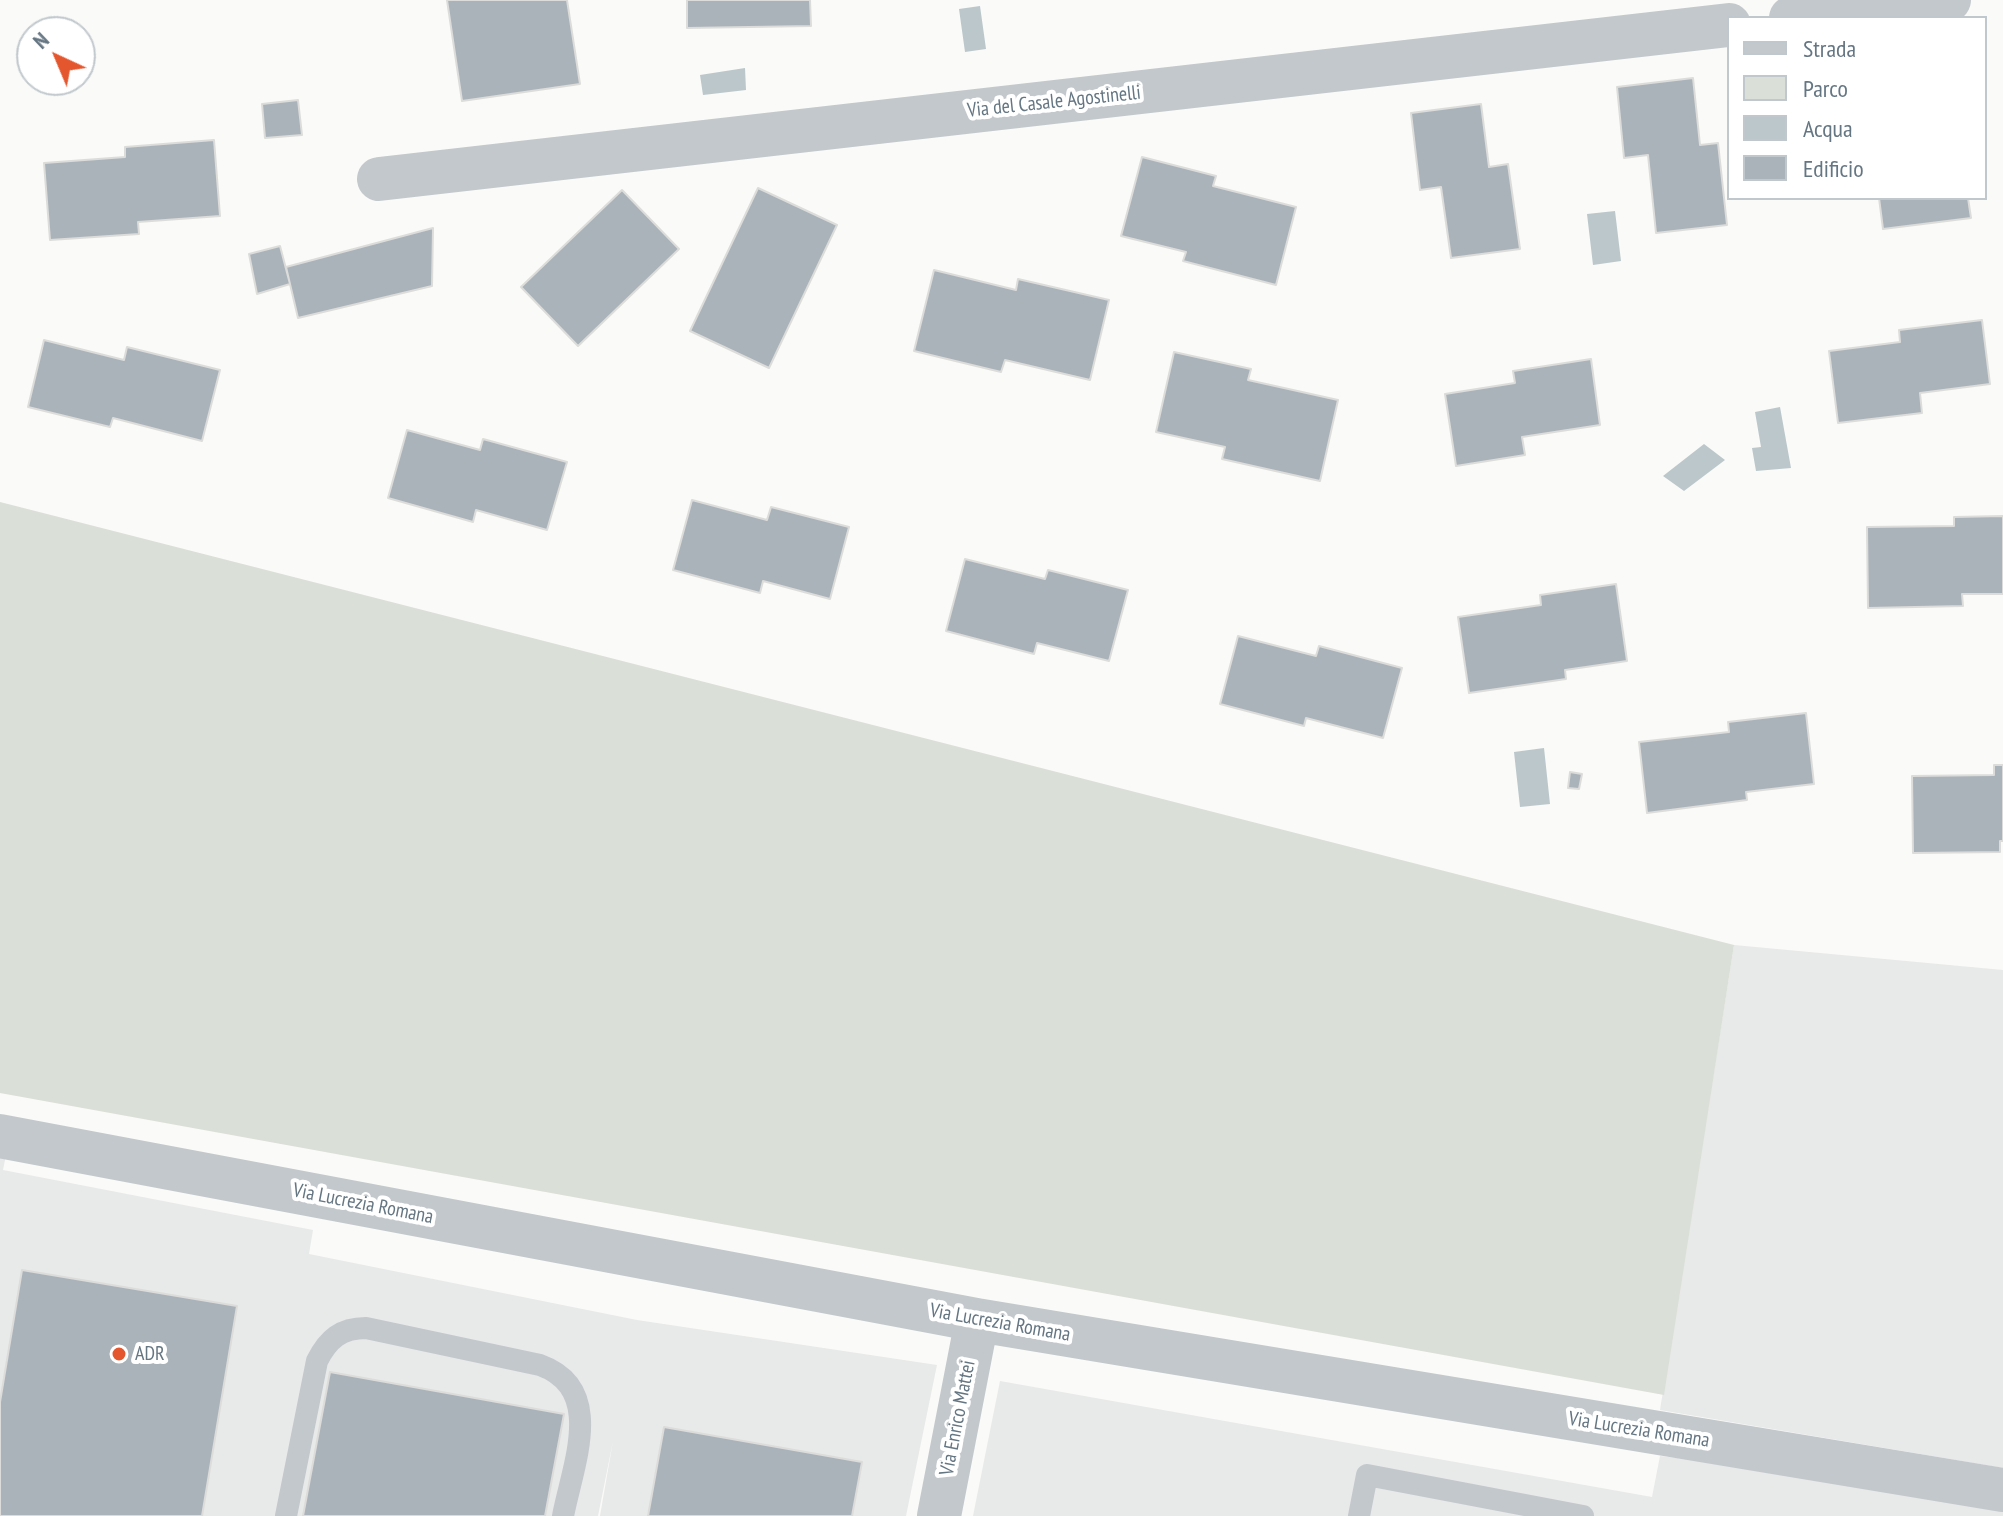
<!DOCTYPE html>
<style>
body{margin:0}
#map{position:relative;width:2003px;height:1516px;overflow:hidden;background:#fafaf8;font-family:"PT Sans Narrow",sans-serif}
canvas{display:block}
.legend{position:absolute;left:1727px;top:16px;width:260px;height:184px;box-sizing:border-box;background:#fff;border:2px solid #c1c8cd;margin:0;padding:10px 14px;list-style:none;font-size:24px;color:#657683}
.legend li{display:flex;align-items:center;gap:16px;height:40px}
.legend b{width:40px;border:2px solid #c1c8cd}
.north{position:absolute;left:16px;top:16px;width:80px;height:80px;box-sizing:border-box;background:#fff;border:2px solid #c1c8cd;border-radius:50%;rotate:316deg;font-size:22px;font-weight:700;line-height:32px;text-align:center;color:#657683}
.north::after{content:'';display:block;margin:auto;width:28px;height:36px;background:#e4572e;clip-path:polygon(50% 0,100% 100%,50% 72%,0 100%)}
</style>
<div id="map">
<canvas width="2003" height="1516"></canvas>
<ul class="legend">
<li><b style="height:10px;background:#c3c8cc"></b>Strada</li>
<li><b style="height:22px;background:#dadfd7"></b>Parco</li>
<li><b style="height:22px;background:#bbc7cb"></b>Acqua</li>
<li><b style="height:22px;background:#aab3b9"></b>Edificio</li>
</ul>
<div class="north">N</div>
</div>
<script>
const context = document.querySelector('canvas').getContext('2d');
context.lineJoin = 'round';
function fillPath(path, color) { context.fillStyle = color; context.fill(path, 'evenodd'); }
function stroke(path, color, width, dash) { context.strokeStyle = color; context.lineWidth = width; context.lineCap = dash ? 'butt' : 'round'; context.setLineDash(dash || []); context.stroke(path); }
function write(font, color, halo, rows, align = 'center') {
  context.font = font + ' "PT Sans Narrow",sans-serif'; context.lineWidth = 8; context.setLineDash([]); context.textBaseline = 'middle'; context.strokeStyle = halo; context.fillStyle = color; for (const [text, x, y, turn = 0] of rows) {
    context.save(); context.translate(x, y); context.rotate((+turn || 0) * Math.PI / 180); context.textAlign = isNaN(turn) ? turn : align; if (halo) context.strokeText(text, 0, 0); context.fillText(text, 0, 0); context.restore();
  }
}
const built = new Path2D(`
 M1734 945 2003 970V1468L1660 1410Z
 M0 1144 8 1145 3 1170 313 1230 309 1254 637 1320 937 1365 906 1516H600L613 1441 598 1516H0Z
 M1000 1381 1652 1497 1660 1456 1832 1476 2003 1505V1516H973Z`);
const green = new Path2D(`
 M0 502 1734 945 1664 1395 0 1093Z`);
const water = new Path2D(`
 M980 6 986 49 965 52 959 9Z
 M745 68 746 90 703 95 700 75Z
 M1615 211 1621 261 1593 265 1587 214Z
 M1780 407 1791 468 1756 471 1752 448 1761 447 1755 412Z
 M1704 444 1725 460 1684 491 1663 476Z
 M1544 748 1550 804 1520 807 1514 752Z`);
const building = new Path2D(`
 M447 0H567L580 84 462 101Z
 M687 0H810L811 26 687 28Z
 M1693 78 1700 145 1718 143 1727 225 1656 233 1648 155 1624 158 1617 87Z
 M298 100 302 135 265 138 262 104Z
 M1481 104 1489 167 1508 164 1520 249 1451 258 1441 187 1420 190 1411 113Z
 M214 140 220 216 138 222 139 234 50 240 44 163 125 157V147Z
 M1142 157 1216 176 1213 186 1296 207 1276 285 1183 261 1186 252 1121 236Z
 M758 188 837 225 769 368 690 331Z
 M622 190 679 249 578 346 521 287Z
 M1879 198H1968L1971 218 1883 229Z
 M433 228 432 286 298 318 286 267Z
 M280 246 290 284 257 294 249 254Z
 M934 270 1016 290 1018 279 1109 300 1090 380 1005 360 1001 372 914 351Z
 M1982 320 1990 384 1920 393 1922 413 1838 423 1829 351 1900 342 1899 330Z
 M44 340 124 360 127 347 220 370 202 441 113 418 110 427 28 407Z
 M1174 352 1251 369 1248 380 1338 400 1320 481 1222 459 1225 447 1156 432Z
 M1591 359 1600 425 1522 437 1525 455 1456 466 1445 394 1515 383 1513 371Z
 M407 430 480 450 483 439 567 462 547 530 476 510 473 522 388 498Z
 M692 500 767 520 771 507 849 527 830 599 763 581 760 593 673 570Z
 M2003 516V594H1962L1963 606 1868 608 1867 527 1954 526V517Z
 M965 559 1045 579 1048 570 1128 590 1109 661 1037 643 1034 654 946 631Z
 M1616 584 1627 661 1565 670 1566 679 1469 693 1458 617 1541 605 1540 595Z
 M1238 636 1316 656 1319 646 1402 668 1383 738 1306 718 1304 726 1220 704Z
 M1806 713 1814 784 1746 792 1747 800 1647 813 1639 742 1729 732 1728 722Z
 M1994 765H2003V841H2000V852L1913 853 1912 776 1994 775Z
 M1570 772 1582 774 1579 789 1568 788Z
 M22 1270 237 1306 202 1516H0V1402Z
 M330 1372 564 1414 545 1516H303Z
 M664 1427 862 1462 852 1516H648Z`);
const lane = new Path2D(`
 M286 1516 317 1361C328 1339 341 1328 366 1328L540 1365C606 1389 573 1464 563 1516
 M1359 1516 1367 1475 1583 1516`);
const street = new Path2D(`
 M1791 18 1949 0
 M379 179 1729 25
 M0 1136 977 1320 2003 1490
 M939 1516 977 1320`);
const markers = [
 [119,1354,8,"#e4572e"]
];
const streetNames = [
 ["Via del Casale Agostinelli",1054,102,-6],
 ["Via Lucrezia Romana",363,1204,11],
 ["Via Lucrezia Romana",1000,1323,10],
 ["Via Enrico Mattei",958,1418,-79],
 ["Via Lucrezia Romana",1639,1430,9]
];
const poiNames = [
 ["ADR",135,1354]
];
fillPath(built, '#e8e9e9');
fillPath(green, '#dadfd7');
fillPath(water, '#bbc7cb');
fillPath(building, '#aab3b9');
stroke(building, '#dcdcda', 2);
stroke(lane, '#c3c8cc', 22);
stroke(street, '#c3c8cc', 44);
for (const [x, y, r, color] of markers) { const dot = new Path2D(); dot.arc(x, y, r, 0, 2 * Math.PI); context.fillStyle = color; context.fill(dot); stroke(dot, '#fff', 3); }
write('20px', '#657683', '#fff', streetNames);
write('20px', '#657683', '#fff', poiNames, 'left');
</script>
